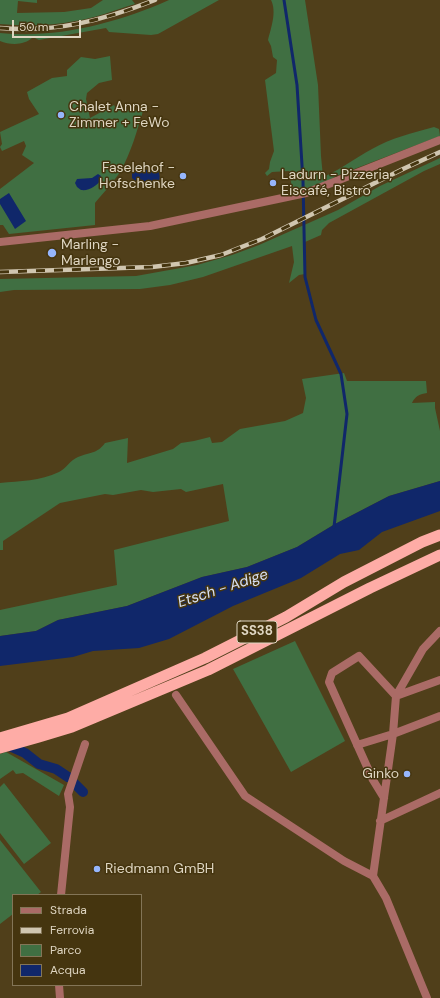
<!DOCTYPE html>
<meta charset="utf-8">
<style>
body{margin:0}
#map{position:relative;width:440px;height:998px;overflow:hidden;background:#503f1a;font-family:"DM Sans",sans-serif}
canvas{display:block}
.legend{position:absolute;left:12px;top:894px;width:130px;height:92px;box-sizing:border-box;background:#45350f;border:1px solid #837557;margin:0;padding:5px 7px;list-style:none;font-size:12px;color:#dfd6c2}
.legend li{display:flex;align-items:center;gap:8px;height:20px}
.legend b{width:20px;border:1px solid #837557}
.scale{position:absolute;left:12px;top:20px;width:69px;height:18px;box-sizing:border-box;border:2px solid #dfd6c2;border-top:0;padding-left:5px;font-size:12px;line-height:14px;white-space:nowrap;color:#dfd6c2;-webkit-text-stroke:3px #45350f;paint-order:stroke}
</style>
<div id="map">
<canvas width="440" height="998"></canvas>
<ul class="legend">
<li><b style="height:5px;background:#aa6b66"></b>Strada</li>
<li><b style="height:5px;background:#d0c6b0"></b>Ferrovia</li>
<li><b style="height:11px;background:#406f42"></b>Parco</li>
<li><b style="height:11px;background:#10276a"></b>Acqua</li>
</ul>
<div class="scale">50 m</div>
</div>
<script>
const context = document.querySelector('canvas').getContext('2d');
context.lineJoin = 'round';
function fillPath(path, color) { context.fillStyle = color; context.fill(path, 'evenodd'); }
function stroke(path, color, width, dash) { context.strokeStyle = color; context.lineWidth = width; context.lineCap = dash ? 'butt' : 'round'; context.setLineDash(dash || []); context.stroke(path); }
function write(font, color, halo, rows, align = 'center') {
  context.font = font + ' "DM Sans",sans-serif'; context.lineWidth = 3; context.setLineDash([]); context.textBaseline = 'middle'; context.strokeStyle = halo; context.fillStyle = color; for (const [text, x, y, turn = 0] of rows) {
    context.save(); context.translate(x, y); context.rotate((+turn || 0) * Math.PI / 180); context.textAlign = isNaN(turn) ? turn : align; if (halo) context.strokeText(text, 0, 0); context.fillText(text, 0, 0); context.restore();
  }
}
const green = new Path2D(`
 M0 0H37V3L18 1 17 13 64 12 91 8 103 0H132L135 4C115 10 95 18 75 21 51 26 24 26 0 24Z
 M169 0H219L158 34 151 35 109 32 106 28 39 40 33 37C24 46 10 45 0 41V33C57 39 117 23 169 0Z
 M271 0H305L318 85 321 156 323 177C340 170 355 158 372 149 391 138 412 133 434 127L439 129 440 136 336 176C325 183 305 194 292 188L289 171 272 172 267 176 265 173 269 169 270 162 274 151 265 80 276 73 277 60 273 57 271 46 268 40C271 28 277 12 271 0Z
 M110 56 112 80 99 83 87 93 86 99 90 118 114 105 116 109 143 111C137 131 131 153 120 172 113 183 103 193 95 203V225L9 234 3 225H0V189L34 163 22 155 26 146 24 141 2 151 0 147 2 144 0 132 39 114 29 99 27 92 52 78 67 76V70L81 57 95 59Z
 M440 158V164L424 171 329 223 322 230 321 235 305 242V274L299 275 289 283 294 262 292 246 203 277 170 285 140 289 14 290 0 292V279L136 276 197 265 232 255 259 245 338 210 380 186Z
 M344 373 347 381H426L427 393C420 394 415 396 412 403L435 402V408L440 431V481L389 496 335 524 297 547 247 567 202 577 127 606 58 620 36 631 0 636V610L117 585 114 550 229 521 223 484 186 492 181 489 153 492 141 490 113 495 105 494 60 503 3 541V550H0V483C20 481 40 481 59 472 66 469 70 460 78 457 90 452 97 454 105 443L128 438 127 463 173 449 181 443 194 441 210 437 212 443 222 442 240 429 285 421 303 413 306 398 302 379Z
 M295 641 345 741 291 772 233 669Z
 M6 752 64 785 59 796 23 773 16 774 13 770 0 779V754Z
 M4 783 51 843 24 864 0 833V787Z
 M0 840 41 892 37 895H13V914L0 924Z`);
const water = new Path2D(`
 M152 169 157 170C160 174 160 177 159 181 154 183 141 182 135 181L132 178V172Z
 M98 174 101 176V180C96 186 90 191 81 190L77 187 75 183 77 179 92 178Z
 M9 193 26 221 15 229 0 204V199Z
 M440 481V511L382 532 359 550 340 554 301 578 233 606 169 639 139 648 93 651 73 657 0 666V636L36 631 58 620 127 606 202 577 247 567 297 547 335 524 389 496Z`);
const stream = new Path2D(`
 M284 0 297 85 303 181 305 277 316 320 341 374 347 414 334 527`);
const canal = new Path2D(`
 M5 744 25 753 39 764 56 769 68 777
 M75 784 83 792`);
const minor = new Path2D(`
 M0 242 150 226 306 193 440 140
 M176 695 245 796 344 861 373 876
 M396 696 423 649 440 631
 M396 696 440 680
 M357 745 393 734 440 716
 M384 798 373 780 329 682 332 673 359 656 396 696 393 734 373 876 386 898 427 998
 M380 821 440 793
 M61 895 70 807 68 794 85 744
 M59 985 60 998`);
const trunk = new Path2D(`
 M0 738 68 718 205 658 286 617 344 582 422 542 440 535
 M0 748 39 737 72 727 208 670 370 588 440 555`);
const rail = new Path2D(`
 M0 28C56 33 104 20 155 0
 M0 272 152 267 186 263 221 255 262 239 403 169 440 152`);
const markers = [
 [61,115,4,"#96b6fd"],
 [183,176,4,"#96b6fd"],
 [273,183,4,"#96b6fd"],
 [52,253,5,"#96b6fd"],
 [407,774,4,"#96b6fd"],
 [97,869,4,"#96b6fd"]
];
const shields = [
 [257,632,40]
];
const shieldNames = [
 ["SS38",257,632]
];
const poiNames = [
 ["Chalet Anna -",69,107],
 ["Zimmer + FeWo",69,123],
 ["Faselehof -",175,168,"right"],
 ["Hofschenke",175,184,"right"],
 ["Ladurn - Pizzeria,",281,175],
 ["Eiscafé, Bistro",281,191],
 ["Marling -",61,245],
 ["Marlengo",61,261],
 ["Ginko",399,774,"right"],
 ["Riedmann GmBH",105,869]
];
const waterNames = [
 ["Etsch - Adige",223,589,-18]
];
fillPath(green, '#406f42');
fillPath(water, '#10276a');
stroke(stream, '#10276a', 3);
stroke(canal, '#10276a', 10);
stroke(minor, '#aa6b66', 8);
stroke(trunk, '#feaca6', 11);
stroke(rail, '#d0c6b0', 4.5);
stroke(rail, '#45350f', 3, [9]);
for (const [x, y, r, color] of markers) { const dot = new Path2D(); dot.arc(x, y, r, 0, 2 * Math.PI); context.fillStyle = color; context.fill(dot); stroke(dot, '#45350f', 1.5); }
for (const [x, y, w] of shields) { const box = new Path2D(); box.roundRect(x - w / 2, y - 11, w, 22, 3); context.fillStyle = '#45350f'; context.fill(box); stroke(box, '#dfd6c2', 1); }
write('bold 13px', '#dfd6c2', null, shieldNames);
write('14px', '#dfd6c2', '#45350f', poiNames, 'left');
write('italic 15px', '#d6e0f4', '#45350f', waterNames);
</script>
